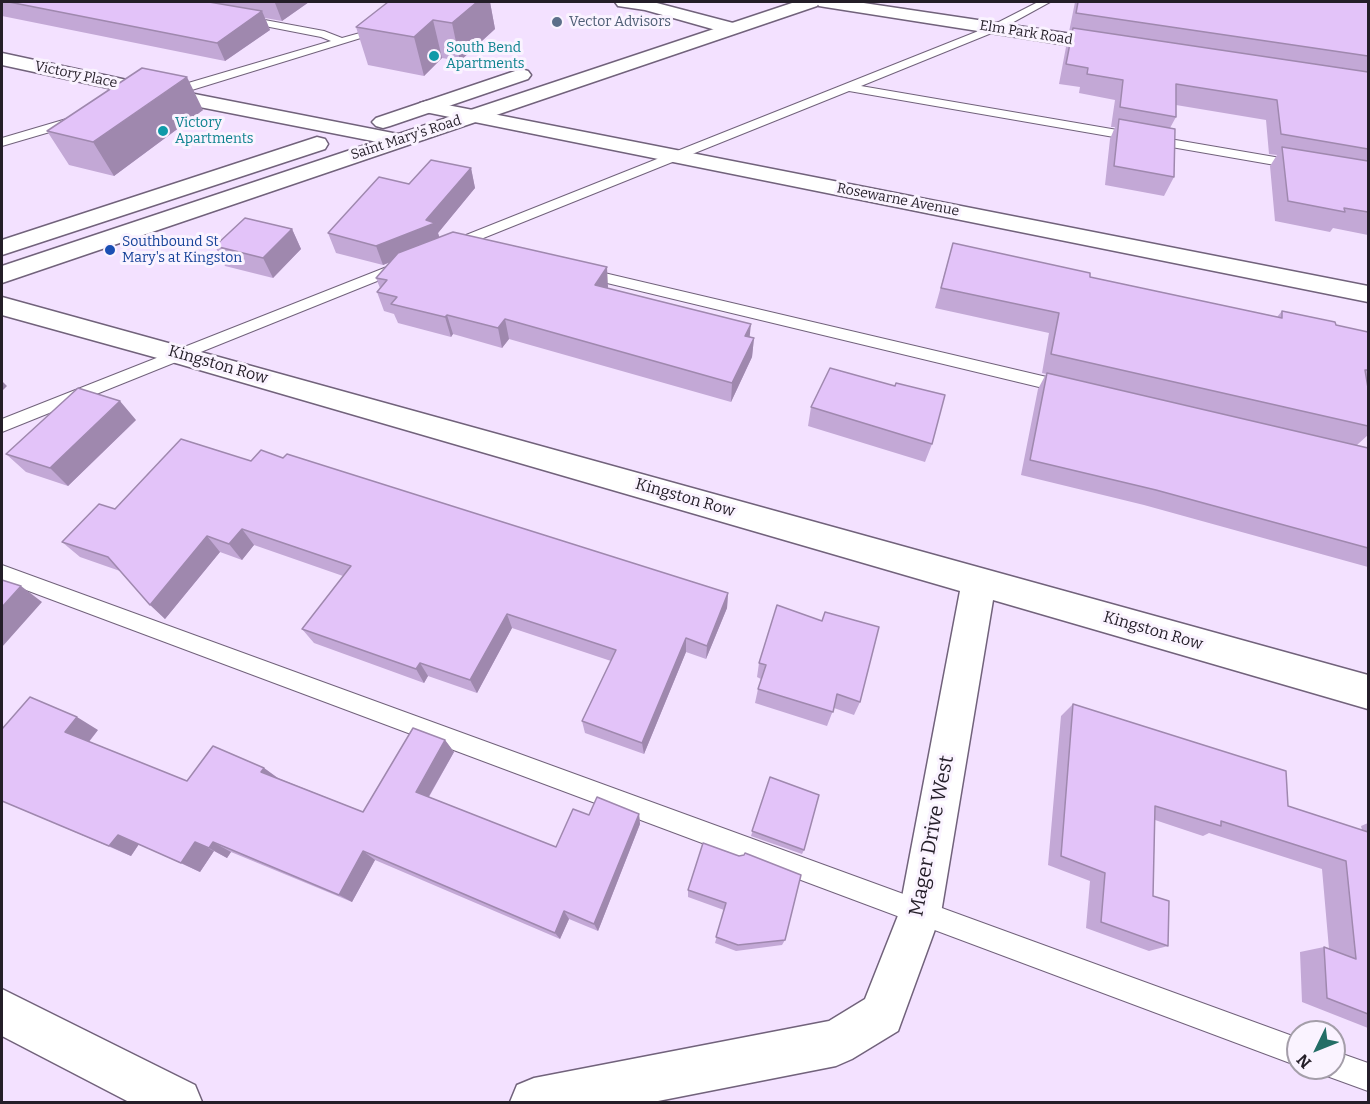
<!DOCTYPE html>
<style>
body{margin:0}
#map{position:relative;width:1370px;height:1104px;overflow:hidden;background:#f3e1ff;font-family:Bitter,serif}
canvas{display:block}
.frame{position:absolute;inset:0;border:3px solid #241e28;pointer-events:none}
.north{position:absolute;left:1286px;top:1020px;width:60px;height:60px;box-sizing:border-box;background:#faf3ff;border:2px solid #a49ea9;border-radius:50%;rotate:227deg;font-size:16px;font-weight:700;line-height:24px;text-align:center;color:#241e28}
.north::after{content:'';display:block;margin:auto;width:21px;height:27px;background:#236d66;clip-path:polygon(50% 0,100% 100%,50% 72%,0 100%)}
</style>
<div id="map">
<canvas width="1370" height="1104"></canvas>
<div class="frame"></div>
<div class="north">N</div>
</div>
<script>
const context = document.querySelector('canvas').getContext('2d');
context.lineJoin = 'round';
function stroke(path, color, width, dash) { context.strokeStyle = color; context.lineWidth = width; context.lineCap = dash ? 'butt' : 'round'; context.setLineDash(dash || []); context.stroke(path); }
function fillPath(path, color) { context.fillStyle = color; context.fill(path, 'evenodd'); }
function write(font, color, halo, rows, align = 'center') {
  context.font = font + ' Bitter,serif'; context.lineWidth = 6; context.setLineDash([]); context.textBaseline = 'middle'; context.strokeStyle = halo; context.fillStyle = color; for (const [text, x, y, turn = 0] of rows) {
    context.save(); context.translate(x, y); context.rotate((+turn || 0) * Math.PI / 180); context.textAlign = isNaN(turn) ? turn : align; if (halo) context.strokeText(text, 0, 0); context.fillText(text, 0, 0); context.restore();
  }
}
const lane = new Path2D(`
 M1038 2H1050L999 30 861 86 1298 161 1305 165 1298 169 849 91 456 249 451 250 444 246 446 243 991 26Z
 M243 16 324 31 342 38 385 26 390 29 169 97H161V91L331 41 321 37 239 21 238 19Z
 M80 115 84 116 86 119 84 122 2 146V138Z
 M402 261 407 263 409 266 407 269 2 432V419Z
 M583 268 1068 382 1074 384 1076 388 1074 392 1068 394 578 276 576 273 578 270Z
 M2 565 1298 1038V1066L2 581Z
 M1334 1051 1368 1063V1091L1324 1075 1321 1068H1334Z`);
const street = new Path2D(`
 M615 2H653L737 24 739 28 737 32 730 34 645 10 618 6Z
 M816 2H857L1112 40 1119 42 1121 46 1119 50 1112 52 825 7 819 6Z
 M2 53 164 88 398 134 406 135 409 140 406 145 398 146 164 100 2 65Z
 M427 101 1368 286V302L420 111 417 107 420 103Z
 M2 297 1368 675V709L993 600 941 913 898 1031 852 1059 836 1066 653 1102H510L517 1085 534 1078 829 1021 865 999 899 913 960 591 179 364 2 315Z
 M2 989 195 1085 202 1102H129L2 1036Z`);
const secondary = new Path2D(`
 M795 2H820L817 6 2 283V266Z
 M521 69 528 71 531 75 528 79 390 126 383 128 376 126 372 122 376 118Z
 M317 137 325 139 328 144 325 149 2 255V240Z`);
const wall = new Path2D(`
 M2 2H309L282 21 265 18 270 30 225 61 2 16Z
 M388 2H490L495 29 460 61 442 58 424 76 368 65 356 27Z
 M1075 2H1368V235L1333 228 1330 232 1275 221 1270 166 1277 155 1269 154 1266 120 1176 105V117L1170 128 1174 177 1164 196 1105 185 1110 139 1115 127H1111L1115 100 1079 93 1080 87 1059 84 1066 47 1072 32H1069Z
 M203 110 114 176 69 165 47 131Z
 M471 168 475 188 438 233 439 237 608 287V288L754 338 752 357 731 402 509 339 502 348 453 334 451 337 398 323 394 314 384 311 377 292 380 288 376 278 390 262 383 265 336 253 328 233 409 184Z
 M292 229 301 249 273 278 225 266 215 246Z
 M953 243 1090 277 1277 317 1282 311 1336 325 1368 332V435L1357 445 1368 448V567L1144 505 1021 475 1038 389 1046 374 1042 373 1049 333 935 308Z
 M895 386 932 444 925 462 808 426 811 407Z
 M136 420 68 486 26 472 6 454Z
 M283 458 728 593 727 608 706 659 686 652 644 754 585 733 582 721 611 661 512 628 477 693 428 676 424 683 314 643 302 629 343 576 254 545 242 560 220 552 165 619 120 571 80 557 62 542 115 509 251 461Z
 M759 663 860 702 854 715 834 708 827 726 755 703 758 689 761 679 757 677Z
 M1073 704 1288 806 1362 830 1361 826 1368 823V1028L1302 1002 1300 952 1324 947 1329 949 1322 869 1209 833 1203 836 1155 820 1153 896 1168 946 1149 951 1086 928 1090 881 1048 865 1061 716Z
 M98 730 89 742 187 781 264 768 278 778 363 812 445 740 454 752 429 797 556 847 589 815 639 814 640 824 598 931 569 919 560 939 375 860 352 902 231 852 227 858 214 851 200 872 139 844 131 856 2 801Z
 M770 777 804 850 802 854 751 836Z
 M703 843 785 940 782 945 736 951 715 943 724 910 688 897V890Z`);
const shadedWall = new Path2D(`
 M277 2H309L282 21 275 3Z
 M477 2H490L495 29 460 61 452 23Z
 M262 11 270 30 225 61 217 43Z
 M433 20 442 58 424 76 414 37Z
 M187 77 203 110 114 176 93 142Z
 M471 168 475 188 438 233 441 242 383 265 376 246 426 220Z
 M292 229 301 249 273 278 263 258Z
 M607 267 608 287 598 304 595 285Z
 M447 315 453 334 451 337 445 317Z
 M505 319 509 339 502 348 498 328Z
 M751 324 749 343 745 336Z
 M754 338 752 357 731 402 732 383Z
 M2 381 7 386 2 391Z
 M120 401 136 420 68 486 50 468Z
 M242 529 254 545 242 560 229 544Z
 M207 536 220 552 165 619 150 605Z
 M21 586 42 602 2 647V607Z
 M728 593 727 608 706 659 707 646Z
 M507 614 512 628 477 693 470 680Z
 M686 638V652L644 754 642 743Z
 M420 663 428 676 424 683 416 669Z
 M77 717 98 730 86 745 65 732Z
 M445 740 454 752 425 803 416 792Z
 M264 768 279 779 261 772Z
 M639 814 640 824 598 931 594 924Z
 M118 835 139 844 131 856 109 846Z
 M195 842 214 851 200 872 181 863Z
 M213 842 231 852 227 858 209 848Z
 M363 851 375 860 352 902 339 895Z
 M564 911 569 919 560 939 555 933Z`);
const building = new Path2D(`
 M9 2H209L262 11 217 43Z
 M388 2H477L452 23 433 20 414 37 356 27Z
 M1078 2H1368V56L1076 13Z
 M1073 28 1368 72V149L1281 134 1277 100 1176 84V117L1120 107 1123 80 1087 74 1088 68 1066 64Z
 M142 68 187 77 93 142 47 131Z
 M1119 119 1175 129 1174 177 1114 166Z
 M1282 147 1368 161V212L1344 208 1345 212 1288 201Z
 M431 160 471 168 426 220 435 223 376 246 328 233 379 177 409 184Z
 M245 218 292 229 263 258 215 246Z
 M453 232 607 267 595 285 751 324 745 336 754 338 732 383 505 319 498 328 447 315 445 317 391 304 397 297 377 292 387 280 376 278 398 253Z
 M953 243 1090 273V277L1282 318V311L1335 322 1336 325 1368 332V370H1365L1368 388V426L1051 354 1059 313 941 288Z
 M830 368 895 386 896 383 945 395 932 444 811 407Z
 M1047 373 1368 448V548L1156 490 1030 460Z
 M78 388 120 401 50 468 6 454Z
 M181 439 251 461 261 450 283 458 287 454 728 593 707 646 686 638 642 743 582 721 616 650 507 614 470 680 420 663 416 669 302 629 351 566 242 529 229 544 207 536 150 605 108 557 62 542 99 504 115 509Z
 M2 580 21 586 2 607Z
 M777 605 822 621 825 612 879 627 860 702 837 694 833 712 758 689 766 665 759 663Z
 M30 697 77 717 65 732 187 781 213 746 264 768 261 772 363 812 413 728 445 740 416 792 556 847 573 809 589 815 597 797 639 814 594 924 564 911 555 933 363 851 339 895 213 842 209 848 195 842 181 863 118 835 109 846 2 801V729Z
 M1073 704 1286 771 1288 806 1368 832V1014L1327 998 1324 947 1356 959 1346 861 1221 821V826L1155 806 1153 896 1169 901 1168 946 1101 922 1105 873 1061 856Z
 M770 777 819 795 804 850 752 831Z
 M703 843 739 856 744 855 745 853 801 875 785 940 738 945 716 937 726 903 688 890Z`);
const markers = [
 [557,22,6,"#5c6f8a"],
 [434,56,6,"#0f9aa8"],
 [163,131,6,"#0f9aa8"],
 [110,250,6,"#1a4fb4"]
];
const farServicenames = [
 ["Vector Advisors",569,22]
];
const farStreetnames = [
 ["Elm Park Road",1026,33,9],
 ["Victory Place",76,75,12],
 ["Saint Mary's Road",406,138,-18],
 ["Rosewarne Avenue",898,200,11]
];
const farCulturenames = [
 ["South Bend",446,48],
 ["Apartments",446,64],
 ["Victory",175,123],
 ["Apartments",175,139]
];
const farTransitnames = [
 ["Southbound St",122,242],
 ["Mary's at Kingston",122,258]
];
const streetNames = [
 ["Kingston Row",218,365,16],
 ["Kingston Row",685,498,16],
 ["Kingston Row",1153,631,16]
];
const nearStreetnames = [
 ["Mager Drive West",932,836,-79]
];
stroke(lane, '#71627b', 2);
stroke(street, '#71627b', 3);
stroke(secondary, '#71627b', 3);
fillPath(lane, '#fff');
fillPath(street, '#fff');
fillPath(secondary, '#fff');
fillPath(wall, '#c3a8d6');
fillPath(shadedWall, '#9f88ae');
fillPath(building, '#e3c3f9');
stroke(building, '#9f88ae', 1.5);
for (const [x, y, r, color] of markers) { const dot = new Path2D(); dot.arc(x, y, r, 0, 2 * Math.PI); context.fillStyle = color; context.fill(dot); stroke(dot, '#faf3ff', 2); }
write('14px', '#4e5e75', '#faf3ff', farServicenames, 'left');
write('14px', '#241e28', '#faf3ff', farStreetnames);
write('14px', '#0d838f', '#faf3ff', farCulturenames, 'left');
write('14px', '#164399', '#faf3ff', farTransitnames, 'left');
write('16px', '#241e28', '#faf3ff', streetNames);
write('20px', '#241e28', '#faf3ff', nearStreetnames);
</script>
